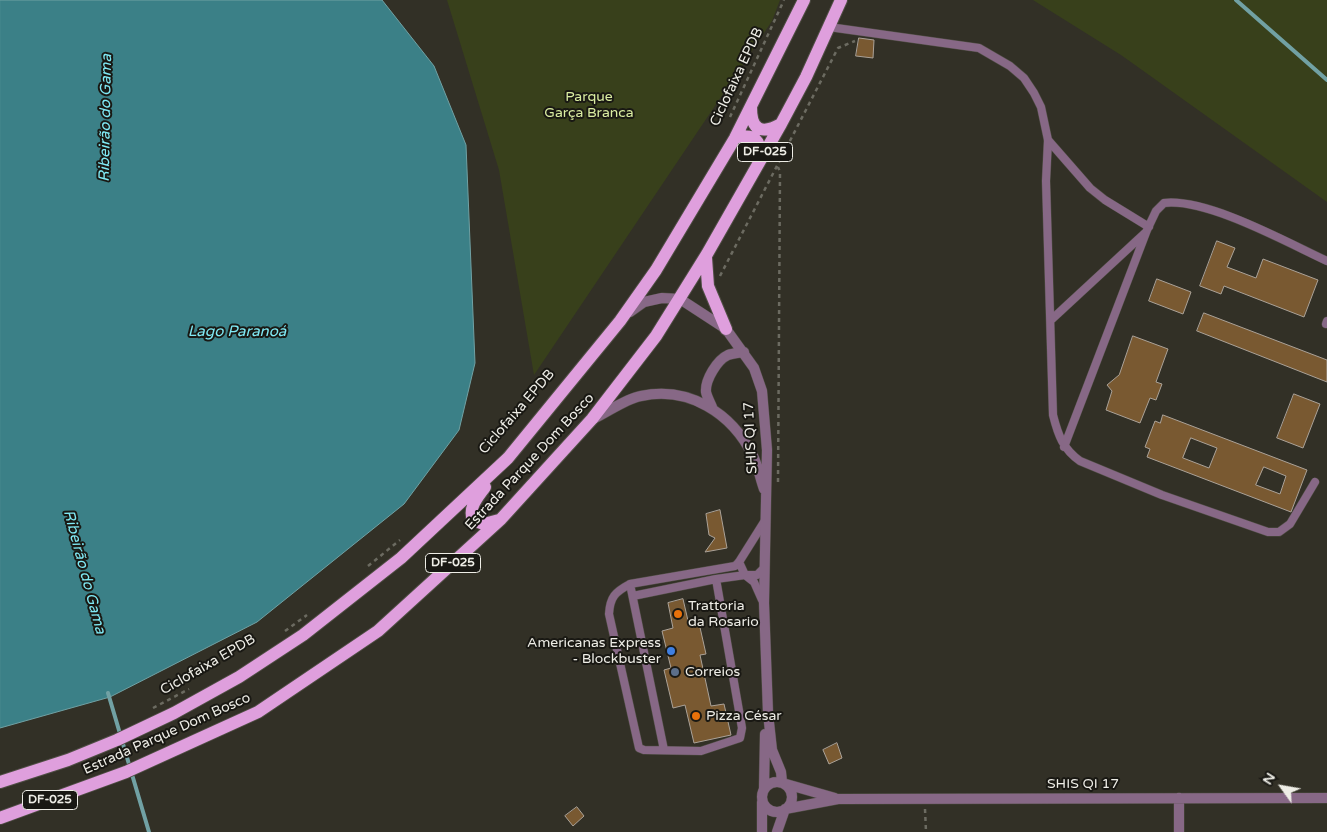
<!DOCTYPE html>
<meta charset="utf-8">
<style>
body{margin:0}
#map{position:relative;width:1327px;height:832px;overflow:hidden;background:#323026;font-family:"Varela Round",sans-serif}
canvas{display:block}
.north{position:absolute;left:1257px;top:762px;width:50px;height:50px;-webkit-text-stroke:4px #191813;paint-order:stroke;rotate:302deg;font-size:14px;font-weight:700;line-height:20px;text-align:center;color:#eeede6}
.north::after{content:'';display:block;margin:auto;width:18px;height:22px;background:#eeede6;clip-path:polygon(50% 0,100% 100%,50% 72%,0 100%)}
</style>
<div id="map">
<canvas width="1327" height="832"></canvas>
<div class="north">N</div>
</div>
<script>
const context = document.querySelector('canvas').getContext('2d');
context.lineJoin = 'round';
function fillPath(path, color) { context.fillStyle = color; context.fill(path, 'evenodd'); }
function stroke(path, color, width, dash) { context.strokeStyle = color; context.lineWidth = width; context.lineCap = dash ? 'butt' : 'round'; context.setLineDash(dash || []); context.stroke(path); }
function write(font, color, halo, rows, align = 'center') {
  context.font = font + ' "Varela Round",sans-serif'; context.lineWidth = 4; context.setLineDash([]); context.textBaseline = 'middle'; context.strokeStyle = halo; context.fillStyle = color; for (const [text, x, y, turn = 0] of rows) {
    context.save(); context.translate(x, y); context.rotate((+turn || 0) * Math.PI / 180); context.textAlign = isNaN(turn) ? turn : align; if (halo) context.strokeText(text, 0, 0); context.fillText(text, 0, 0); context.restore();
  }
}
const green = new Path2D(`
 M447 0H780L772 21 534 375 499 170Z
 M1033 0H1327V202L1121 55Z`);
const water = new Path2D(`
 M0 0H382L434 66 466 145 475 363 459 430 404 504 257 622 110 697 0 728Z`);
const stream = new Path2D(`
 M1236 0 1327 80
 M108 693 149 832`);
const building = new Path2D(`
 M859 38 874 40 873 58 856 56Z
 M1217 241 1235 248 1227 267 1256 278 1263 259 1318 280 1304 317 1224 286 1221 294 1200 286Z
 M1157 279 1191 292 1183 314 1149 301Z
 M1204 313 1327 360V382L1197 331Z
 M1133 336 1168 349 1156 382 1162 384 1156 400 1150 398 1140 423 1106 410 1112 391 1107 385 1119 375Z
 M1294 394 1320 404 1303 448 1277 438Z
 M1163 415 1307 470 1291 512 1147 457 1150 449 1145 447 1155 421 1160 423ZM1191 438 1217 448 1209 468 1183 458ZM1264 467 1286 476 1280 494 1256 485Z
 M720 510 727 548 705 552 715 538 709 535 706 514Z
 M683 599 689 625 699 623 706 654 700 655 711 706 724 704 731 735 694 743 685 705 673 708 664 670 671 668 662 631 673 628 668 603Z
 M837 743 842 758 829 764 823 750Z
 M577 807 584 816 573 826 565 816Z`);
const path = new Path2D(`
 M730 117 784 0
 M720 276 838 48 855 41
 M778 482 780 172 778 167
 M368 566 400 540
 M285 631 307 615
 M153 708 189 689
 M925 809 926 832`);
const service = new Path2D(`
 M829 27 979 48 1010 66 1024 78 1034 93 1041 107 1048 140 1046 181 1053 415C1058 435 1063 449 1080 461L1162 495 1268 532H1279L1290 524 1315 482
 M1048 140 1090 188 1105 200 1149 227
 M1051 320 1145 233
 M1326 324 1327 321
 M1064 447 1147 230 1156 211 1164 203C1207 198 1286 242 1327 261
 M739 562 745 575H757L764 568
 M630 584 664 750
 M633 596 716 579
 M762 600 754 582 745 575 716 579 742 728 740 738 701 751 644 750 639 748 609 614C610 597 615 592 630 584L735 566 739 562 766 519`);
const minor = new Path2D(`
 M630 312 644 302 662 298 680 299 726 329 754 368 762 391 767 450 764 603 768 713 772 750 781 772 782 782
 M712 407C710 402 707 397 706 392 705 380 717 360 728 355 733 353 738 353 744 352
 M593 419C608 412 625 399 641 396 689 386 732 413 753 456 758 466 760 478 764 489
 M762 797a15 15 0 1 1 30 0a15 15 0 1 1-30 0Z
 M786 784 835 798
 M764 788 765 734
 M762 802V832
 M785 809 838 799 1327 798
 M777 832 785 809
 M1179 832V798`);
const primary = new Path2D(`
 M751 107C751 130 761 135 781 124
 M735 138C755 133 761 140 761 159
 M706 258 708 286 726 329
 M485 487C478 497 468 507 473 520L484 524 499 520
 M0 782 68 760 117 740 174 713 239 677 303 635 401 558 508 458 620 321 656 270 735 138 804 0
 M0 818 126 772 258 712 378 631 501 519 592 419 656 336 707 254 781 124 806 77 841 0`);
const markers = [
 [678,614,5,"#e8710a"],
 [671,651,5,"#3f7fe0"],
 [675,672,5,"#5c6f8a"],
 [696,716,5,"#e8710a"]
];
const shields = [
 [765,152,55],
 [453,563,55],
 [50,800,55]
];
const shieldNames = [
 ["DF-025",765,152],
 ["DF-025",453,563],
 ["DF-025",50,800]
];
const streetNames = [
 ["Ciclofaixa EPDB",737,77,-65],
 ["Ciclofaixa EPDB",517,412,-49],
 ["SHIS QI 17",751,438,-93],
 ["Estrada Parque Dom Bosco",530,462,-47],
 ["Ciclofaixa EPDB",208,665,-30],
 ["Estrada Parque Dom Bosco",167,734,-24],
 ["SHIS QI 17",1083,784]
];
const parkNames = [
 ["Parque",589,97],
 ["Garça Branca",589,113]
];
const poiNames = [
 ["Trattoria",688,606],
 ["da Rosario",688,622],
 ["Americanas Express",661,643,"right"],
 ["- Blockbuster",661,659,"right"],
 ["Correios",685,672],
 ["Pizza César",706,716]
];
const waterNames = [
 ["Ribeirão do Gama",106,118,-89],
 ["Lago Paranoá",237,332],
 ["Ribeirão do Gama",84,572,75]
];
fillPath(green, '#38401b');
fillPath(water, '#3b8087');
stroke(water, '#71a1a4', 1);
stroke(stream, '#71a1a4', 4);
fillPath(building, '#795931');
stroke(building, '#aba298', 1);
stroke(service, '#504e45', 9);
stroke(minor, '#504e45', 11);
stroke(primary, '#504e45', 14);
stroke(path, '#6c6b61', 2.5, [4, 4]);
stroke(service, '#876886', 8);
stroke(minor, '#876886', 10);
stroke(primary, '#df9fdd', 12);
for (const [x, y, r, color] of markers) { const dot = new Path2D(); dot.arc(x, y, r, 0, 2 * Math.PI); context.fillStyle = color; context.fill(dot); stroke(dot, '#191813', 2); }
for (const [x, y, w] of shields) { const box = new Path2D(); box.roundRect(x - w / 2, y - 9.5, w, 19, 4); context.fillStyle = '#191813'; context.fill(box); stroke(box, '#eeede6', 1); }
write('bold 12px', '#eeede6', null, shieldNames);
write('14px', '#eeede6', '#191813', streetNames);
write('14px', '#daeda1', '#191813', parkNames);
write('14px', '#eeede6', '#191813', poiNames, 'left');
write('italic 15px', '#80eaf5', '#191813', waterNames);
</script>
